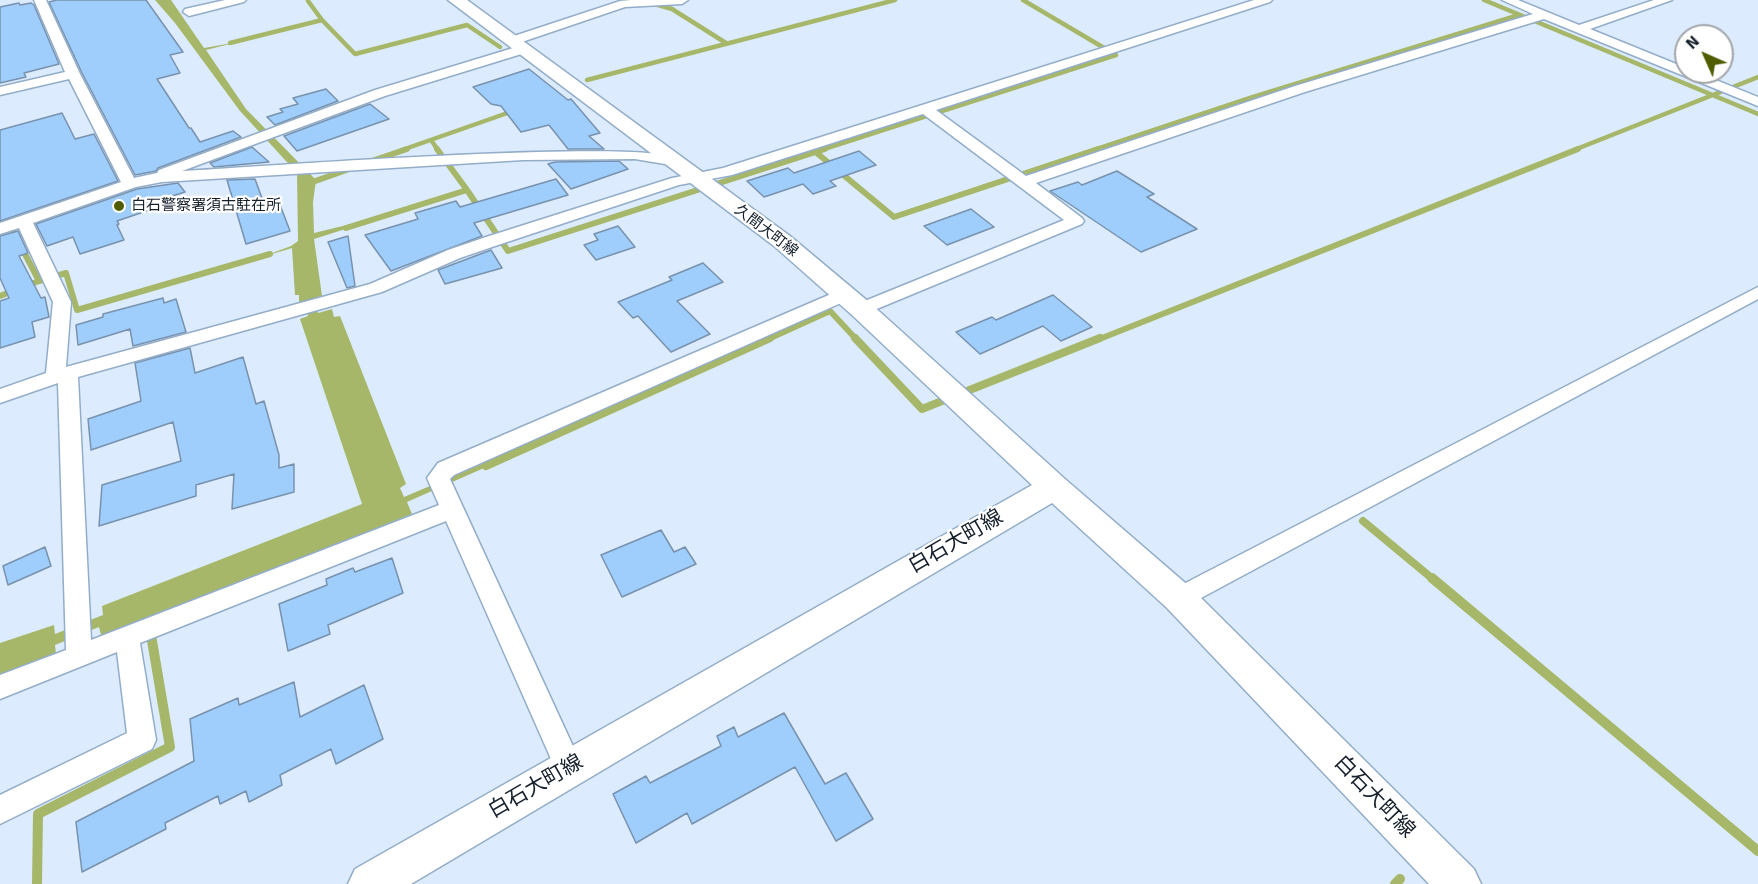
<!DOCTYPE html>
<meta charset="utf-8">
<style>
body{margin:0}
#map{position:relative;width:1758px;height:884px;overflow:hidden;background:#dcecfe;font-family:Signika,sans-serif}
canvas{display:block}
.north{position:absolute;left:1674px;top:24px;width:60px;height:60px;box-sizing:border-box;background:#fff;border:2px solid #a2a6aa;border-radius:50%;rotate:315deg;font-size:16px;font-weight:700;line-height:24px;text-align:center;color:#16202b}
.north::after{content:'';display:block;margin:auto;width:21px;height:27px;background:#4f5d00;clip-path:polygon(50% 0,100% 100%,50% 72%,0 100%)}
</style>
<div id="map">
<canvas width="1758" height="884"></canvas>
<div class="north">N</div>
</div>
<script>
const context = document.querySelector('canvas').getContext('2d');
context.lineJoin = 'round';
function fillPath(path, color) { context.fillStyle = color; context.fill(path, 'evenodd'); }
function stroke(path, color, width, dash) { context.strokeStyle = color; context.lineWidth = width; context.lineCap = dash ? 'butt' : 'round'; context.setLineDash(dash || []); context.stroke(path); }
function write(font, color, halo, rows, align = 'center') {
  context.font = font + ' Signika,"Noto Sans JP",sans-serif'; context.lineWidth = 4.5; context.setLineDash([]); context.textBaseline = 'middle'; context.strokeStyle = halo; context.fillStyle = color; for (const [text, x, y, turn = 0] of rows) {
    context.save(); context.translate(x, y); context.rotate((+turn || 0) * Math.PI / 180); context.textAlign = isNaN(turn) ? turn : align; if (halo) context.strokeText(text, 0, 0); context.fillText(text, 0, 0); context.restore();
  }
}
const water = new Path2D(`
 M155 0H171L204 48 238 42 206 50 246 109 316 180 313 202 314 233 355 223V226L314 239 322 296 314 298 318 313 332 309 334 317 340 316 406 484 400 488 404 497 491 460 493 464 407 502 412 514 107 635H101L99 627 55 645 56 654 0 681V643L54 625 55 634 103 615 102 606 362 504 300 319 308 316 305 301 299 302V295H295L292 248 262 257 291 246 298 241 297 173 240 111 175 23Z`);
const streamFar3 = new Path2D(`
 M1484 0 1758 114
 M308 1 322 20
 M651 3 672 9 726 43
 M230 43 322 20 355 54 467 25 500 47
 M587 80 895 0
 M431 140 438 150
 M402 150 516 110
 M821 150 1116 55 1023 0
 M1094 150 1253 97 1519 15
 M1574 150 1758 77`);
const streamFar2 = new Path2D(`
 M437 149 467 190
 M818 154 894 217 1098 149
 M369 162 407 149
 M307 184 352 168
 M0 206 39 281 66 273 77 310 270 254
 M346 228 467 190 508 251 825 149
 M0 296 39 281
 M766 340 830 311 857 340
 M1097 340 1578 149`);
const streamFar1 = new Path2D(`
 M855 338 922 409 1100 338
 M486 466 770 338
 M1363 521 1434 580`);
const stream = new Path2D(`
 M1432 578 1758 851
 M37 884 38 814 170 747 150 629
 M1395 884 1400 879`);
const building = new Path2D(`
 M57 0H146L183 52 170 55 180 73 157 79 189 128H191L200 142 233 131 241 137 158 168 156 171 135 175 82 73 49 2Z
 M19 3 20 5 31 3 34 5 59 64 24 73 26 77 0 83V7Z
 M529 69 568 100 571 99 600 133 589 136 604 149H568L549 125 521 132 501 106 491 104 473 87Z
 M326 89 338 101 275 125 267 117 283 112 280 109 298 104 293 98Z
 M370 104 389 119 297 151 284 136Z
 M62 113 75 139 94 134 118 181 0 221V130Z
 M252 147 269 162 214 167 210 163Z
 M859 151 876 165 830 181 836 186 813 194 803 184 764 197 747 181 788 168 794 173Z
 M619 161 628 169 571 189 548 164 555 162Z
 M1117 171 1154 194 1147 197 1197 229 1141 252 1050 191 1078 182 1082 185Z
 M255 179 263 201 277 197 290 231 246 244 227 180Z
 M556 179 568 195 474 223 482 236 391 271 365 235 418 219 415 213 456 201 460 207Z
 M178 183 185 192 166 198 170 203 117 221 119 224 117 225 124 240 80 254 73 237 47 246 36 224 137 189Z
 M971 209 994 227 947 245 924 226Z
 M618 226 635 247 596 260 584 245 598 240 594 234Z
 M18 231 28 253 19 256 41 298 45 297 49 317 32 322 35 337 0 348V301L9 298 0 278V236Z
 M348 236 355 286 347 288 328 242Z
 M491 250 502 268 445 284 438 270Z
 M703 263 723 282 677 301 710 334 671 352 638 316 633 318 618 302 672 280 669 277Z
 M1053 295 1092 327 1061 341 1043 326 980 354 956 332 992 317 996 320Z
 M163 298 164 303 176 299 186 332 133 346 130 329 78 345 76 325 103 317V314Z
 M190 348 195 373 243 357 256 404 264 401 279 455V468L294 464V492L232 509 234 474 196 485V496L99 526 102 485 181 461 173 422 91 450 88 419 141 401 135 363Z
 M661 530 674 552 685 547 696 564 622 597 601 555Z
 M45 547 51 566 8 585 3 566Z
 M392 558 403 593 328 625 330 634 288 651 279 604 327 585 326 579 353 568 355 572Z
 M294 682 300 717 364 685 383 739 336 764 331 749 280 775 282 785 249 802 246 791 220 804 218 796 165 823 166 829 82 872 76 822 194 761 190 719 238 698 239 705Z
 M784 713 825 784 846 773 873 819 836 841 795 767 692 824 687 813 636 843 613 794 646 776 650 783 721 746 717 736 734 727 738 737Z`);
const street = new Path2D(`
 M34 0H46L80 74 134 178 157 173 159 170 375 90 523 45 528 46 529 49 528 52 385 96 182 171C241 168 658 136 679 160L671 165 635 159 523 160 162 182 136 187 33 223 71 302 66 367 370 284 448 250 486 237 672 178 723 168 1254 0H1272L1270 2 936 110 1026 176 1295 86 1533 14 1502 0H1518L1579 25 1654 0H1672L1590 29 1686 68V72H1696L1758 97V106L1544 19 1305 92 1036 183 1082 218 1084 221 1082 224 867 313H855L852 309 855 305 1064 220 923 114 732 175 679 185 498 245 460 258 382 292 78 377 91 640 439 505 427 478 438 463 838 291H850L853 295 850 299 454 475 450 479 583 768 579 777 569 781 559 777 446 521 140 643 156 740 152 749 0 824V795L127 733 117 652 0 699V675L66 650 58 383 0 403V389L46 373 53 302 19 228 0 234V223L121 182 69 79 0 95V87L65 72Z
 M225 0H246L244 2 189 16 183 12 185 9Z
 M631 0H688L682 4 625 7 516 44 512 45 506 41 508 38 620 1Z
 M1758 287V299L1188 605 1179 608 1170 605 1167 598 1170 591Z`);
const secondary = new Path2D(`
 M448 0H467L790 236 870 303 1065 479 1191 588 1474 869 1481 884H1429L1167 608 1052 503 411 884H348L355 869 1032 485 852 315 774 246Z`);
const markers = [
 [119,206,6,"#4f5d00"]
];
const farPoinames = [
 ["白石警察署須古駐在所",131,206]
];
const farStreetnames = [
 ["久間大町線",766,231,37]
];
const nearStreetnames = [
 ["白石大町線",956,542,-30],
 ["白石大町線",536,787,-30],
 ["白石大町線",1374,797,46]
];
fillPath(water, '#a6b76a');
stroke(streamFar3, '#a6b76a', 4.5);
stroke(streamFar2, '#a6b76a', 6);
stroke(streamFar1, '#a6b76a', 8);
stroke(stream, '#a6b76a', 10);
fillPath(building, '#9fcdfc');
stroke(building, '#7892ad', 1.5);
stroke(street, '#93adc9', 3);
stroke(secondary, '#93adc9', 3);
fillPath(street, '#fff');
fillPath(secondary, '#fff');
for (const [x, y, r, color] of markers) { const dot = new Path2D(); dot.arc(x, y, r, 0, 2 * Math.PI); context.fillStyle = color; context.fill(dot); stroke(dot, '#fff', 2); }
write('15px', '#16202b', '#fff', farPoinames, 'left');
write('15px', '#16202b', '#fff', farStreetnames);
write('21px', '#16202b', '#fff', nearStreetnames);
</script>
